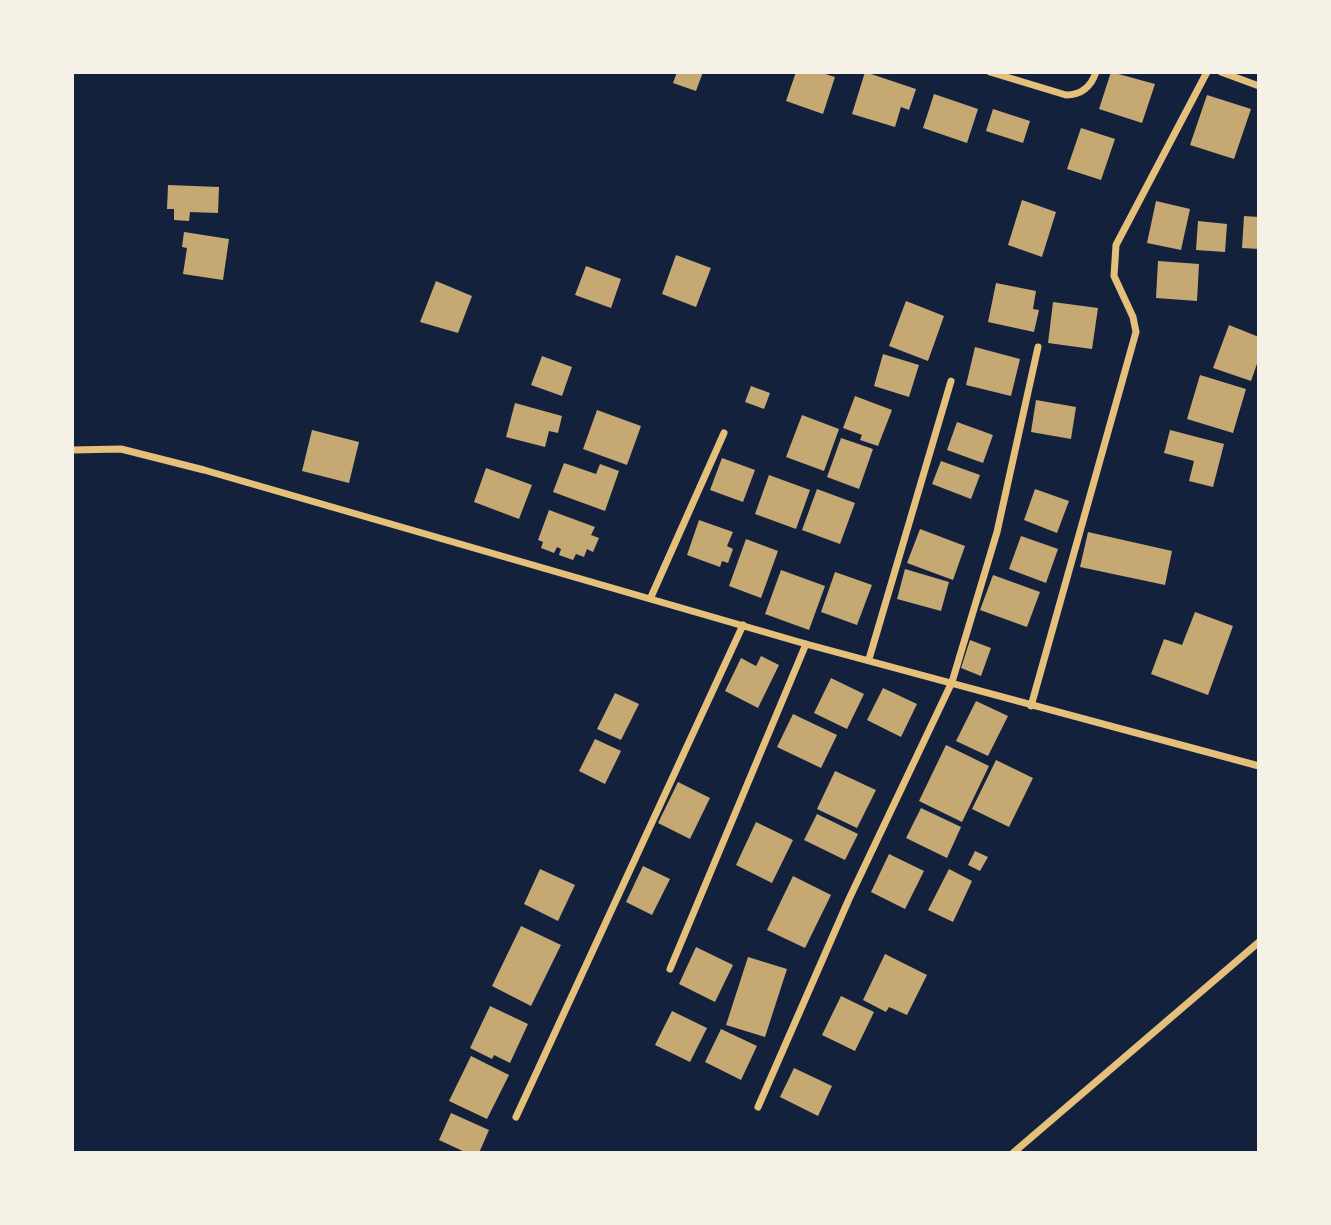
<!DOCTYPE html>
<style>
body{margin:0}
#map{position:relative;width:1331px;height:1225px;overflow:hidden;background:#14213d;font-family:"Archivo Narrow",sans-serif}
canvas{display:block}
.frame{position:absolute;inset:0;border:74px solid #f6f1e7;pointer-events:none}
</style>
<div id="map">
<canvas width="1331" height="1225"></canvas>
<div class="frame"></div>
</div>
<script>
const context = document.querySelector('canvas').getContext('2d');
context.lineJoin = 'round';
function fillPath(path, color) { context.fillStyle = color; context.fill(path, 'evenodd'); }
function stroke(path, color, width, dash) { context.strokeStyle = color; context.lineWidth = width; context.lineCap = dash ? 'butt' : 'round'; context.setLineDash(dash || []); context.stroke(path); }
const building = new Path2D(`
 M677 72H703L696 91 673 83Z
 M796 72H819L835 77 823 114 786 101Z
 M865 72 916 89 909 110 901 107 895 127 852 114Z
 M1111 72 1155 84 1142 123 1099 109Z
 M934 94 978 109 967 143 923 128Z
 M1207 95 1251 109 1234 159 1190 145Z
 M993 109 1030 121 1023 143 986 131Z
 M1081 128 1115 139 1101 180 1067 169Z
 M168 185 219 187 218 213 190 212 189 221 174 220V209H167Z
 M1022 200 1056 212 1042 257 1008 245Z
 M1156 201 1190 209 1181 250 1147 243Z
 M1244 216 1259 217V249L1242 248Z
 M1198 221 1227 224 1225 252 1196 250Z
 M184 232 229 239 223 280 183 274 187 248 182 247Z
 M676 255 711 268 696 307 662 294Z
 M1158 261 1199 264 1197 301 1156 298Z
 M586 266 621 279 611 308 575 295Z
 M436 281 472 296 458 333 420 322Z
 M996 283 1036 291 1033 309 1039 310 1034 332 988 322Z
 M906 301 944 316 928 361 889 346Z
 M1053 302 1098 308 1092 349 1048 343Z
 M1229 325 1259 337V358L1251 381 1213 368Z
 M975 347 1020 359 1011 396 966 385Z
 M883 354 919 365 909 397 874 386Z
 M542 356 572 367 562 396 531 385Z
 M1200 375 1246 389 1233 433 1187 419Z
 M751 386 770 393 764 409 745 402Z
 M855 396 892 410 878 446 860 440 862 435 843 428Z
 M1036 400 1076 407 1071 439 1031 432Z
 M515 403 562 416 558 433 549 431 545 447 506 437Z
 M597 410 641 426 627 465 583 449Z
 M802 415 839 429 824 471 786 457Z
 M957 422 993 435 983 463 947 450Z
 M312 430 359 442 349 483 302 471Z
 M1170 430 1224 444 1213 487 1189 481 1194 461 1164 453Z
 M841 438 873 449 859 489 827 477Z
 M722 458 755 470 743 502 710 490Z
 M941 461 980 475 971 499 932 484Z
 M564 463 596 474 600 464 619 471 605 511 553 492Z
 M486 468 532 485 519 519 474 502Z
 M769 475 810 490 796 529 755 514Z
 M817 489 855 503 840 544 802 530Z
 M1035 489 1069 501 1057 533 1024 520Z
 M549 510 595 527 591 535 599 538 593 552 587 549 584 557 576 554 573 560 559 555 561 549 557 547 554 553 541 548 543 542 538 540Z
 M699 520 733 532 727 546 733 549 728 563 722 561 720 567 687 555Z
 M920 529 965 546 953 580 907 563Z
 M1088 532 1172 551 1165 585 1080 567Z
 M1021 536 1058 549 1046 583 1009 569Z
 M746 539 778 551 761 598 729 586Z
 M905 569 949 582 941 611 897 599Z
 M781 570 825 586 809 630 765 614Z
 M835 572 872 585 857 625 821 612Z
 M993 575 1040 592 1027 627 980 610Z
 M1195 612 1233 626 1208 695 1151 674 1164 639 1182 645Z
 M970 640 991 648 981 676 961 668Z
 M761 656 779 665 758 708 725 691 741 658 756 666Z
 M831 678 864 694 847 729 814 713Z
 M883 688 917 704 901 737 867 720Z
 M615 693 639 704 621 740 597 729Z
 M976 701 1008 716 988 756 956 741Z
 M793 714 837 735 821 768 777 747Z
 M595 739 621 751 605 784 579 771Z
 M946 745 989 766 962 822 919 801Z
 M996 760 1033 778 1009 827 972 809Z
 M835 771 876 790 857 828 817 809Z
 M678 782 710 798 690 839 658 823Z
 M921 808 961 827 947 858 906 838Z
 M817 814 858 834 845 860 804 840Z
 M756 822 793 840 772 883 736 865Z
 M975 851 988 857 980 871 968 865Z
 M889 854 924 871 905 909 871 892Z
 M643 866 670 879 652 915 626 902Z
 M540 869 575 885 558 921 524 904Z
 M949 869 972 881 953 922 928 910Z
 M793 876 831 895 805 948 767 930Z
 M521 926 561 945 531 1006 492 986Z
 M696 947 733 965 715 1002 679 984Z
 M885 954 927 975 907 1015 889 1007 886 1012 863 1000Z
 M748 957 787 969 765 1037 726 1025Z
 M841 996 874 1012 855 1051 822 1035Z
 M490 1006 528 1024 510 1063 494 1055 492 1059 470 1048Z
 M672 1011 707 1028 690 1062 655 1045Z
 M721 1029 757 1046 741 1080 705 1062Z
 M471 1056 509 1075 487 1119 449 1101Z
 M794 1068 832 1086 818 1116 780 1097Z
 M451 1113 489 1130 479 1153H467L439 1140Z`);
const minor = new Path2D(`
 M990 72 1066 95C1081 95 1091 87 1096 72
 M1221 72 1259 86
 M72 450 121 449 204 470 806 644 1259 766
 M651 597 724 433
 M869 659 951 381
 M1031 706 1136 332 1133 317 1114 276 1116 245 1207 72
 M670 969 806 644
 M758 1107 849 899 952 682 997 532 1038 347
 M516 1117 743 625
 M1013 1153 1259 942`);
fillPath(building, '#c6a872');
stroke(minor, '#e5c07b', 7);
</script>
